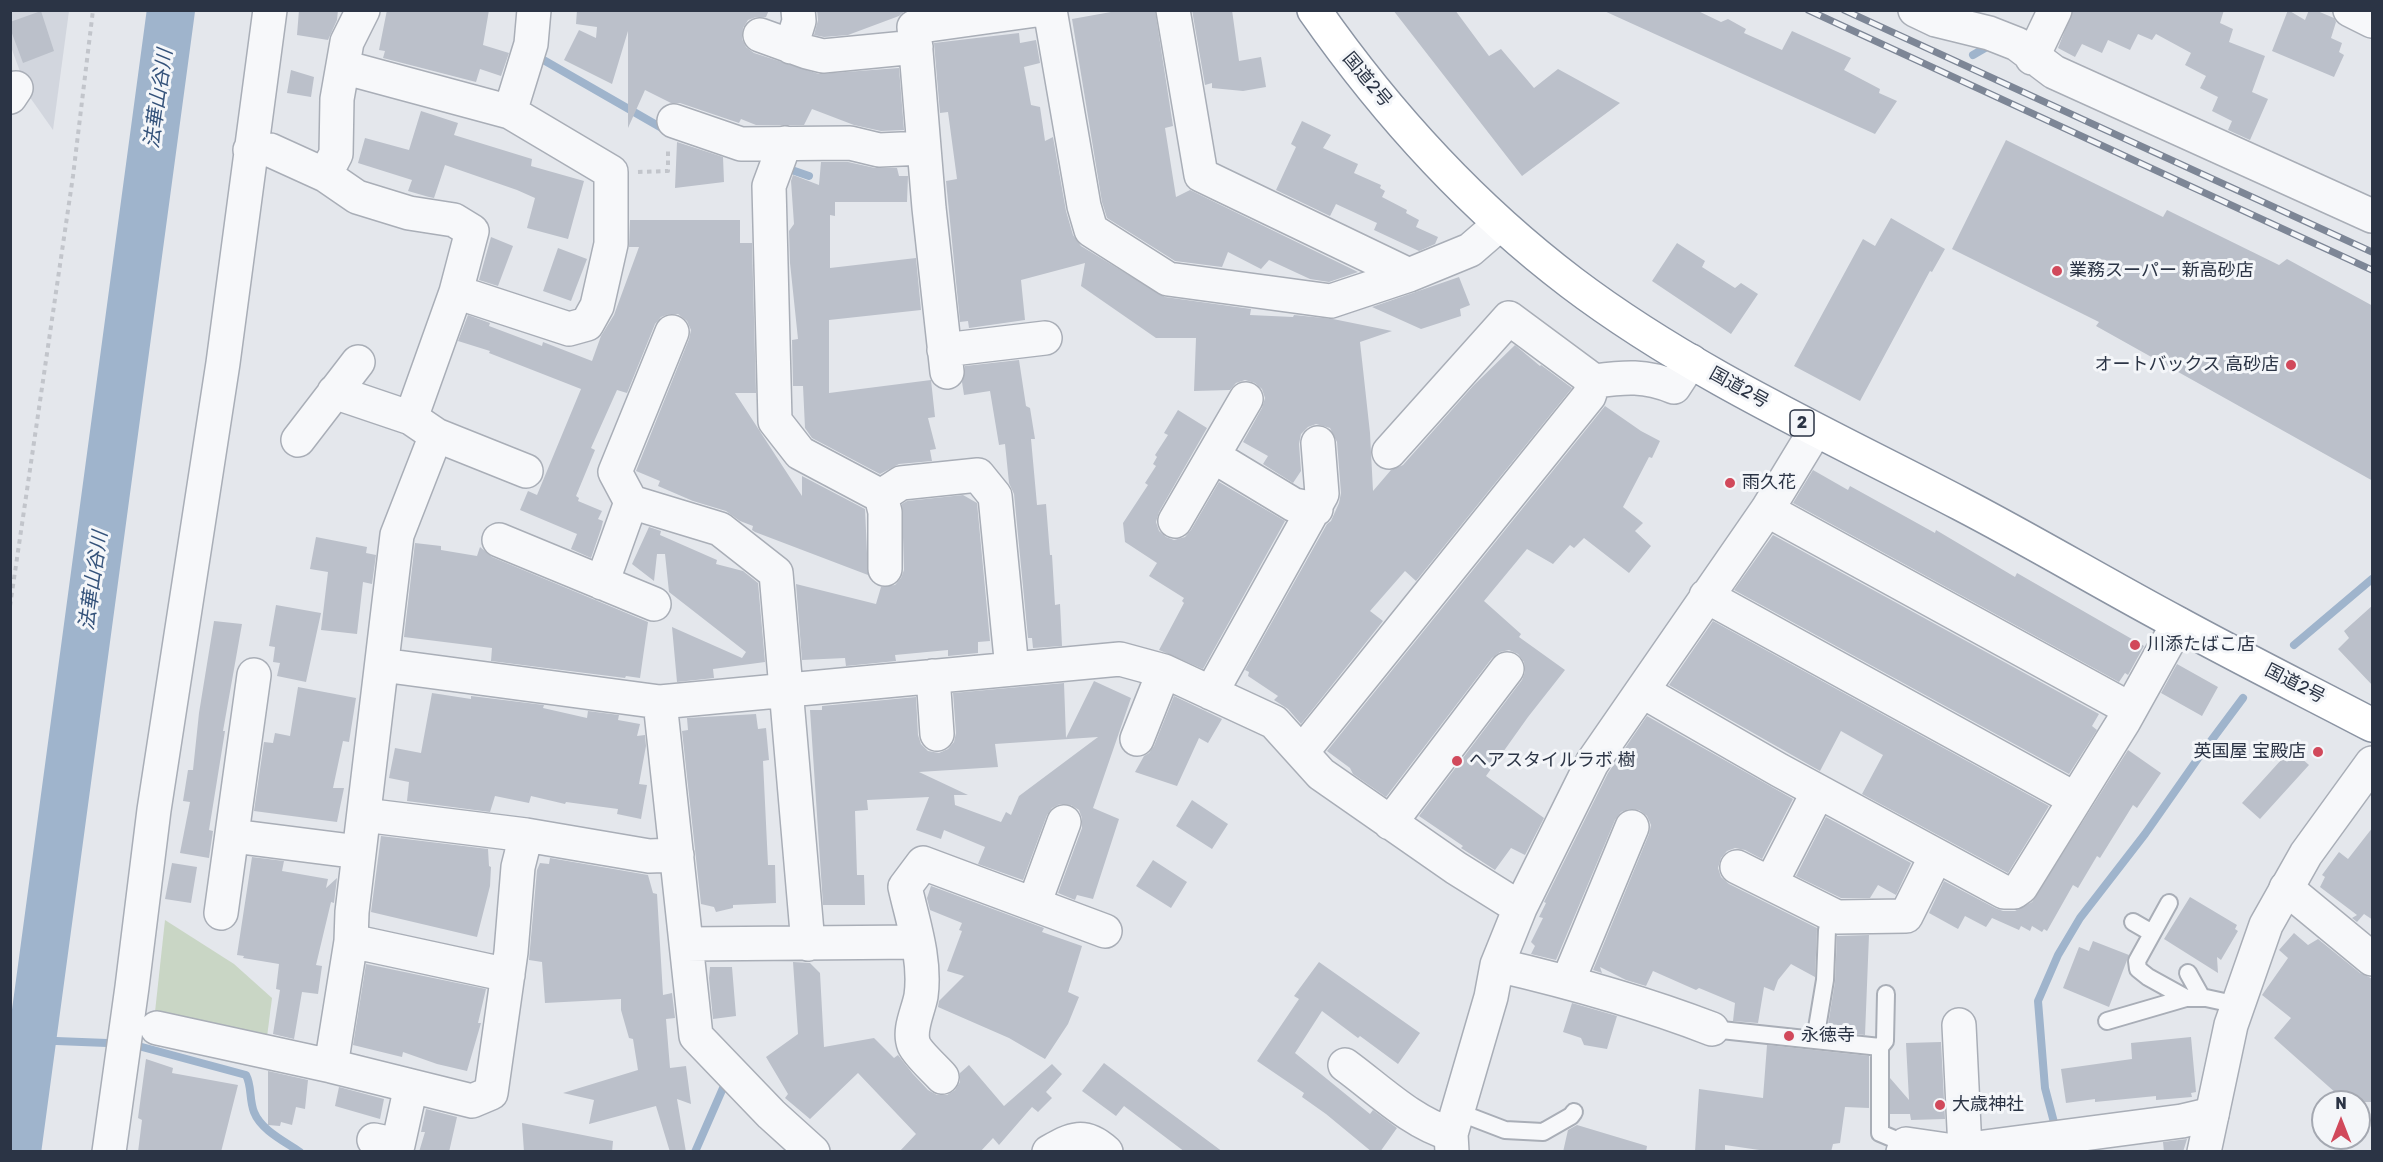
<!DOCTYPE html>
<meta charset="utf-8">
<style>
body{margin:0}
#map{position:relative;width:2383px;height:1162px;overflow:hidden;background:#e4e7ec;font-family:Rubik,sans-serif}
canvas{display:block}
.frame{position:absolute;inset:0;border:12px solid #2b3445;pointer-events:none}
.north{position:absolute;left:2311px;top:1090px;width:60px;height:60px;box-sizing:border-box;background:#f4f6f9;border:2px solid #a4a8b1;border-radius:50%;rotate:0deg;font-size:16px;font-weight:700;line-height:24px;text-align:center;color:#2b3445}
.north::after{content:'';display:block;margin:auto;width:21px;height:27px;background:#d1495b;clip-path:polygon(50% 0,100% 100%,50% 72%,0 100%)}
</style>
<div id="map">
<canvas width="2383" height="1162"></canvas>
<div class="frame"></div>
<div class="north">N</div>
</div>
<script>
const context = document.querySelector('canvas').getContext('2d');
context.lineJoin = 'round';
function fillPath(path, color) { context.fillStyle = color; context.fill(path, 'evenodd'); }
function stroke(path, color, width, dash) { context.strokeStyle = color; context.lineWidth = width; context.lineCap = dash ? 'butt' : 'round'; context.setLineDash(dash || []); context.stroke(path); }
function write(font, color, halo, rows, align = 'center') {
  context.font = font + ' Rubik,"Noto Sans JP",sans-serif'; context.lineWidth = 6; context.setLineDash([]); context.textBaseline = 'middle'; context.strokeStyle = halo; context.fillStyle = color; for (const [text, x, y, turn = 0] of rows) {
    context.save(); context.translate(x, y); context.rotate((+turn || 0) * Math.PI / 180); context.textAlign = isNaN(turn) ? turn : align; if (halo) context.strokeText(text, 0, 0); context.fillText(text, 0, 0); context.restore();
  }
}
const built = new Path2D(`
 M11 11H69L53 130 29 96 11 47Z`);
const green = new Path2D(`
 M165 920 234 964 272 998 267 1037 155 1012Z`);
const stream = new Path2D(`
 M1973 55 1985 48
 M540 58 667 131
 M783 167 809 176
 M2294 645 2372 579
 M31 1040 107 1043
 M142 1047 246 1075C252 1086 249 1099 254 1112 261 1130 284 1141 300 1152
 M2056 1130 2045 1088 2038 1001 2058 955 2080 918 2145 834 2199 757 2243 698
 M695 1152 723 1088`);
const river = new Path2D(`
 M17 1152 171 10`);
const building = new Path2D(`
 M299 10H338L337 20 328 40 297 35Z
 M387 10H489L483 45 509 53 501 76 480 69 476 82 383 58 385 51 379 50Z
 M577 10H769L766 17H756L748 20 743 28 742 39 746 47 754 53 819 74 899 68 904 130 881 131 854 125 812 109 804 125H756L741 119 739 123 680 103H671L645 90 628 128V31L612 84 564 60 579 30 596 38 597 27 576 24Z
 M817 10H906L899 16 848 35 824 37 814 35 818 20Z
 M1122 10H1155L1173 126 1165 128 1176 197 1190 190 1358 272 1329 282 1310 279 1269 260 1261 269 1228 252 1222 267 1175 261 1107 218 1102 202 1072 19Z
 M1192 10H1232L1239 61 1261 57 1266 87 1243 91 1212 88V83L1205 85Z
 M1393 10H1455L1489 56 1501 49 1534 88 1558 69 1620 103 1522 176Z
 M1602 10H1696L1721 22 1728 19 1746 29 1744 33 1782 50 1792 31 1851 58 1844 70 1880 89 1879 93 1897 101 1875 134Z
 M2073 10H2224L2220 23 2233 29 2229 42 2265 56 2252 92 2268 99 2250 140 2228 130 2232 121 2212 111 2218 97 2200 88 2206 76 2185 65 2191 53 2156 34 2152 40 2138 34 2130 50 2108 40 2102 53 2082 44 2075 57 2058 48Z
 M2288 10 2305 20 2309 10H2315L2334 18 2336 22 2331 38 2342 43 2339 52 2344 55 2334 77 2272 51Z
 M41 11 54 51 23 63 10 28V22Z
 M1019 33 1020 43 1036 40 1040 63 1024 67 1031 105 1040 107 1045 141 1053 137 1066 211 1073 235 1081 246 1165 297 1251 309 1250 315 1293 317 1294 315 1333 319 1392 331 1360 342 1370 433 1373 491 1391 470 1403 465 1473 386 1515 345 1540 366 1541 365 1572 388 1416 581 1405 571 1370 611 1383 621 1301 724 1288 709 1274 700 1278 696 1248 676 1249 672 1245 670 1327 524 1331 521 1339 503 1341 493 1337 442 1330 428 1316 424 1308 427 1301 434 1299 444 1301 471 1293 483 1263 464 1268 456 1243 442 1262 408 1265 398 1262 389 1255 383 1245 380 1236 383 1230 390 1194 391 1196 338H1156L1081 286 1085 263 1021 280 1025 320 969 328 968 321 960 322 946 181 957 179 948 112 940 113 934 43Z
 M291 70 314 77 311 97 287 93Z
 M421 111 458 123 454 135 532 159 531 166 584 181 568 239 527 228 535 198 517 190 445 165 434 198 429 197 408 191 412 180 358 163 365 138 409 150Z
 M1302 121 1331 135 1323 148 1358 164 1354 173 1381 185 1380 188 1385 191 1382 197 1407 210 1406 213 1419 220 1416 227 1438 237 1435 244 1419 251 1374 230 1377 223 1336 204 1330 216 1276 190 1296 147 1291 144Z
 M2006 140 2163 217 2167 210 2279 265 2287 259 2373 306V481L2096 326 2099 322 1952 249Z
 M677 142 723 157 724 182 675 188Z
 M821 162H848L875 168H897L899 176H908L907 202H835V216L830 215V268L916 258 921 310 829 320V393L931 380 935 417 928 418 936 449 930 450 932 461 899 464 880 474 812 438 805 428 803 386H793L792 340 798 339 790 263 789 231 794 224 791 181 793 175 819 185Z
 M1891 218 1945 249 1932 272 1930 271 1860 401 1794 366 1863 239 1875 246Z
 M630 220H740V243H752L756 393H735L802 496V476L865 509 868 575 755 532 752 530 753 526 740 521 726 511 693 501 658 486 660 481 636 471 689 339 691 330 687 321 678 314H669L661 317 655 324 627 393 617 390 591 448 595 450 576 496 579 498 578 501 602 511 598 519 603 521 601 529 591 558 571 549 577 534 520 510 528 491 537 495 581 389 489 353 490 351 458 341 468 315 490 323 489 326 542 346 543 342 592 361 601 336 614 315 639 247H629Z
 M491 237 513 246 498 286 479 280Z
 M1677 243 1705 261 1702 267 1735 288 1741 283 1758 294 1731 334 1652 281Z
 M558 248 587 259 571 301 543 291Z
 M1459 277 1470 305 1460 309 1461 316 1421 329 1372 307Z
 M1019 360 1026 406 1030 408 1035 439H1031L1037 505 1046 504 1050 555H1052L1055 605 1060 604 1062 646 1033 648 1032 638H1028L1014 494 1009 483 1005 444 999 445 990 391 964 395 962 382 965 366Z
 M1605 406 1641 431 1660 441 1652 458 1649 457 1623 507 1643 523 1635 531 1651 546 1629 573 1584 538 1574 548 1570 545 1553 564 1527 549 1484 601 1521 634 1519 637 1565 670 1528 717 1486 776 1544 818 1525 855 1511 848 1495 870 1461 848 1463 846 1419 816 1522 680 1525 672 1524 662 1518 654 1509 650 1500 652 1492 658 1386 797 1353 774 1350 768 1327 751Z
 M1178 410 1207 428 1159 512 1156 522 1159 531 1166 537 1174 540 1185 537 1191 530 1219 482 1285 521 1203 669 1159 650 1184 603 1182 601 1184 598 1149 576 1157 563 1125 542 1123 523 1148 485 1145 483 1156 466 1153 464 1157 457 1155 455 1168 435 1164 433Z
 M1813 470 1848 490 1850 486 1935 533 1936 530 2015 577 2017 573 2144 646 2128 675 2125 673 2119 682 1793 503Z
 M963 495 977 503 990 641 978 642V653L948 656V650L895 655 896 661 846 666 845 658 802 660 796 584 876 604 881 587 895 585 901 578 904 570 902 504 907 501Z
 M649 527 661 531 660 535 717 560 716 564 743 571 758 583 765 662 713 669 714 678 677 682 672 627 742 658 746 652 669 592 665 554H657L654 581 632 564Z
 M1773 535 2099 714 2092 726 2097 730 2069 774 1734 590Z
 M316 537 367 547 366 553 376 555 372 584 363 582 357 634 321 630 328 572 310 569Z
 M415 543 441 546V550L477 556 480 547 492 557 648 622 640 678 626 676 625 678 491 661 492 648 404 637Z
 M276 605 321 613 306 682 277 676 280 663 273 662 275 647 269 646Z
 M2373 605V686L2338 649 2349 638 2344 631Z
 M214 621 242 624 223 731H225L209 830 213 831 209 858 180 853 190 802 183 801 188 770H193L199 713Z
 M1713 621 2049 806 2008 873 1862 794 1883 755 1841 731 1820 771 1669 685Z
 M2177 664 2218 687 2202 716 2161 693Z
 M1094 681 1131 698 1093 808 1119 819 1093 899 1077 895 1075 900 1058 893 1082 828V818L1079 810 1071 805 1060 804 1052 808 1047 815 1023 880 978 864 985 847 944 830 941 839 916 830 929 797 867 800 868 810 855 811 857 875H864L865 905H823L810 710H822V706L916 697 918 735 921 744 928 751 939 753 948 749 954 742 956 733 953 693 1064 683 1066 738ZM1098 737 1019 796 1011 815 1006 812 1001 822 955 805 954 795H968L919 772 998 767 995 744Z
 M298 687 356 698 349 742 343 741 333 788H344L337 822 254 811 264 742 273 743 275 733 290 736Z
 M432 693 471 699V696L544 705 543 708 587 718 588 711 619 715 618 720 640 724 637 736 645 735 646 746 639 784 647 785 641 819 617 814 618 809 566 802 565 804 531 796 529 803 495 796 490 812 407 801 409 782 389 778 395 748 421 753Z
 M1174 696 1222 719 1208 743 1199 738 1177 786 1135 772 1144 756 1149 753 1154 746Z
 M756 714 758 729 766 728 769 760 763 761 768 865H775L776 903 733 905V908L716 912 714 907 701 904 682 731 688 730 687 718Z
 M1647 716 1793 799 1762 859 1745 850 1735 848 1727 851 1721 858 1718 868 1721 877 1729 884 1817 928 1815 977 1791 964 1778 980 1774 991 1764 987 1758 1023 1733 1021 1735 1003 1699 988 1696 990 1653 971 1646 986 1626 980 1600 967 1602 973 1593 970 1649 834 1651 825 1647 816 1639 810 1629 809 1621 812 1615 820 1556 960 1531 954 1535 946 1531 942 1543 918 1539 917 1546 903 1544 902 1608 773Z
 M2291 749 2309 765 2260 819 2242 803Z
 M2128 750 2161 773 2137 808 2133 805 2100 858 2097 856 2078 888 2073 885 2047 931 2044 929 2042 932 2032 926 2030 931 2021 926 2019 930 1992 918 1986 927 1965 916 1958 929 1929 913 1944 881 1995 908 2003 911H2015L2032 902Z
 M1192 800 1228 824 1212 849 1176 826Z
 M1826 817 1911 863 1896 895 1878 885 1870 898H1841L1796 876Z
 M2373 827V920L2364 914 2357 922 2352 918 2357 915 2320 887 2325 877 2322 875 2339 852 2348 859Z
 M381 836 488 849 489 866 491 867 490 886 477 937 371 912Z
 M252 857 284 861 282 871 328 879 326 888 337 878 334 903 331 902 316 965 322 966 318 994 302 992 294 1039 273 1034 280 990 276 989 279 964 243 958 244 956 237 955Z
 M550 858 648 875 653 893 657 894 663 995 672 993 675 1018 666 1019 670 1068 686 1066 691 1104 677 1099 686 1152H670L656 1106 589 1124 594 1100 563 1093 638 1070 633 1039 629 1038 621 1010V999L545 1003 542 962 529 960 537 870 540 863 549 864Z
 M1153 860 1187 882 1171 908 1136 886Z
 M172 863 197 867 191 903 165 899Z
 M931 886 1044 928 1042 932 1082 946 1068 992 1079 997 1068 1024 1045 1059 1009 1038 938 1007 939 1001 964 976 947 971 962 931 959 930 962 923 930 910 927 898Z
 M2190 897 2237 925 2235 929 2238 931 2221 960 2217 957 2218 973 2164 939Z
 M2294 933 2308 945 2318 939 2360 973 2373 979V1102H2346L2274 1038 2291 1018 2262 995 2288 958 2279 950Z
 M1869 935 1865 1035 1827 1031 1835 982 1837 936Z
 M2093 941 2129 955 2109 1007 2063 988 2079 947 2089 951Z
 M793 962 810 963 820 973 824 1047 874 1038 894 1058 898 1055 913 1074 928 1090 937 1095H947L955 1090 960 1082V1073L969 1065 1004 1106 1052 1064 1062 1074 1046 1092 1052 1098 1038 1112 1032 1107 999 1145 993 1138 980 1152H899L916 1134 858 1073 810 1119 785 1098 788 1094 766 1057 798 1034Z
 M1319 962 1420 1033 1398 1064 1360 1036 1358 1038 1322 1011 1295 1053 1370 1114 1373 1110 1397 1128 1380 1152H1372L1326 1114 1302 1097 1304 1093 1257 1061 1299 999 1294 996Z
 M366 964 486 989 478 1023H481L467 1071 437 1064 403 1052 402 1057 353 1045Z
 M710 967H732L736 1016 713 1019 709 978Z
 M1572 1003 1617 1016 1607 1049 1584 1045 1581 1038 1563 1032Z
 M2191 1037 2196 1092 2191 1093 2192 1097 2156 1100V1096L2095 1102V1099L2066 1103 2061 1069 2132 1059 2131 1043Z
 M1941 1042 1945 1119 1911 1120 1910 1114H1890V1078L1909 1100 1906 1043Z
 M1767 1045 1869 1056V1108L1845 1107 1840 1143 1833 1144 1831 1152H1773L1725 1145V1152H1695L1699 1089 1763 1098Z
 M146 1059 173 1068 172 1073 238 1085 221 1152H138L142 1120 138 1118Z
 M1104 1063 1153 1100 1223 1152H1185L1124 1106 1116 1116 1082 1091Z
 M268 1071 308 1080 305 1109 296 1107 292 1125 281 1122 280 1126 268 1125Z
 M339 1087 384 1099 380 1119 335 1106Z
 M426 1109 457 1117 449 1152H419L425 1132H421Z
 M522 1123 613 1141 612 1152H524Z
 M1577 1125 1647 1146 1646 1152H1563L1568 1130Z
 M2187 1139 2183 1152H2164L2163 1142Z`);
const path = new Path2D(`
 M638 172 668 171V149
 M10 606 73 176 93 10`);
const service = new Path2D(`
 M2169 903 2137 961 2138 969 2148 977 2186 998
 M2133 922 2152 933
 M2188 973 2202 998
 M1886 994 1885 1041 1880 1047V1133L1906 1144
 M2107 1021 2186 998H2206L2238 1005
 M1712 1029 1880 1047
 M1815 1040 1825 980 1827 930 1837 917
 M1458 1112 1505 1130 1543 1132 1571 1116 1574 1112`);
const minor = new Path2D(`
 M1050 10 1084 206 1091 230 1168 279 1331 301 1409 275 1470 250 1500 224
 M1173 10 1201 175 1409 275
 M1915 10 1936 20 1989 33 2017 44 2054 72 2372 216
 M2350 10 2372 21
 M760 35 807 52 823 56 916 47
 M791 47 799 21 798 10
 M2032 58 2055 10
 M343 67 510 112 611 172V244L597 306 587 324 569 329 456 292
 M10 97 16 88
 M510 112 531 44 534 10
 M674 121 741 144 850 143 879 150 924 148
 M785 143 769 186 775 421 800 453 881 496 901 483 978 475 995 496 1012 669
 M250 150H270L325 175 357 197 409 213 454 220 472 231 456 292 411 418
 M325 175 336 154 337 99 347 42 363 10
 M672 332 615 472 631 502 720 529 776 573 808 944
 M944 350 1045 338
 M947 372 929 208 914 27 1036 10
 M334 392 411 418 436 435 526 471
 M298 440 358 362
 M1389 452 1509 318 1594 381C1625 377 1645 375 1674 387L1691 361
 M1213 456 1294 505 1316 509
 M881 496 885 512V569
 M1767 510 2130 709
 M1175 521 1246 399
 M499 540 654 604
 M602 583 631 502
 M1706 596 2075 799
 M382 665 660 702
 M933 676 937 734
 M1642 691 1779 770 2004 892H2014L2021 887 2124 721 2178 624
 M1211 693 1322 494 1318 443
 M1137 739 1164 671
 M1302 752 1589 396 1594 381
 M364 815 526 835 649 856 677 855
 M1390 823 1507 669
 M233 836 359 852
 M1737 867 1837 917 1906 916 1936 856
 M1771 883 1818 792
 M2286 888 2372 959
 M1034 904 1064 822
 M221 913 254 675
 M351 941 508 975
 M686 944 918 942
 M1497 965C1570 982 1642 1002 1712 1029
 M1568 981 1632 827
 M1959 1025 1965 1149
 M157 1028 331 1066 472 1101 491 1093 511 952 518 867 526 835
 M1345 1065C1378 1089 1412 1123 1451 1134
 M331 1066 351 941 352 912 397 535 436 435
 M942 1077C935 1069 918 1054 914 1045 908 1030 918 1012 921 996 926 960 913 922 905 887L923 863 1105 931
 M374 1140 398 1145 411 1086
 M109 1152 132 987 154 810 223 363 270 10
 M813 1152 771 1114 696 1036 660 702 1120 659 1164 671 1274 722 1321 774 1456 868 1520 908
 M1049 1152C1072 1139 1084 1132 1106 1152
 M1452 1152 1451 1134 1491 997 1497 965 1520 908 1592 763 1767 510 1815 431
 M1903 1152 1906 1144 1954 1151 2182 1121 2212 1114`);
const tertiary = new Path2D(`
 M2204 1152 2231 1025 2266 925 2306 854 2372 763`);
const trunk = new Path2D(`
 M1314 10C1386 113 1472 207 1572 283 1691 373 1829 435 1961 504 2034 542 2104 584 2177 623 2241 658 2307 691 2372 725`);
const rail = new Path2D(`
 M1808 10 2372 270
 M1844 10 2372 252`);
const markers = [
 [2057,271,6,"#d1495b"],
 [2291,365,6,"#d1495b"],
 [1730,483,6,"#d1495b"],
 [2135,645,6,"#d1495b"],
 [2318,752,6,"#d1495b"],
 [1457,761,6,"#d1495b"],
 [1789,1036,6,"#d1495b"],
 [1940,1105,6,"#d1495b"]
];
const shields = [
 [1802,423,24]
];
const shieldNames = [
 ["2",1802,423]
];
const streetNames = [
 ["国道2号",1367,80,50],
 ["国道2号",1739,388,29],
 ["国道2号",2295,684,27]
];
const poiNames = [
 ["業務スーパー 新高砂店",2069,271],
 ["オートバックス 高砂店",2279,365,"right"],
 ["雨久花",1742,483],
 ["川添たばこ店",2147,645],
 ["英国屋 宝殿店",2306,752,"right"],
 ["ヘアスタイルラボ 樹",1469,761],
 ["永徳寺",1801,1036],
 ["大歳神社",1952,1105]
];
const waterNames = [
 ["法華山谷川",159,99,-82],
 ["法華山谷川",94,581,-82]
];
fillPath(built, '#d2d6de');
fillPath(green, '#c9d6c5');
stroke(stream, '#9fb4cc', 8);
stroke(river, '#9fb4cc', 48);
fillPath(building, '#bbc0ca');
stroke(service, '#a9aeb7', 20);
stroke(minor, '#a9aeb7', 36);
stroke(tertiary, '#a9aeb7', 36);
stroke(trunk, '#8b94a3', 36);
stroke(path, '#c2c5cb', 4, [4.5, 4.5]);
stroke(service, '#f7f8fa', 16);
stroke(minor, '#f7f8fa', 33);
stroke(tertiary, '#f7f8fa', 33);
stroke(trunk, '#fff', 33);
stroke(rail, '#7d8696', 7);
stroke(rail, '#f4f6f9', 4.5, [14]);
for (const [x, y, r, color] of markers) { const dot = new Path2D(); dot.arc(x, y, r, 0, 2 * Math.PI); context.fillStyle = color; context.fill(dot); stroke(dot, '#f4f6f9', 2); }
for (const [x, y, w] of shields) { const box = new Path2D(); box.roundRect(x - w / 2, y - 13, w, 26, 4.5); context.fillStyle = '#f4f6f9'; context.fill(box); stroke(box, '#2b3445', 1.5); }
write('bold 16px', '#2b3445', null, shieldNames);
write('18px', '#2b3445', '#f4f6f9', streetNames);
write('18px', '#2b3445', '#f4f6f9', poiNames, 'left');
write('italic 20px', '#34527a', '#f4f6f9', waterNames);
</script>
